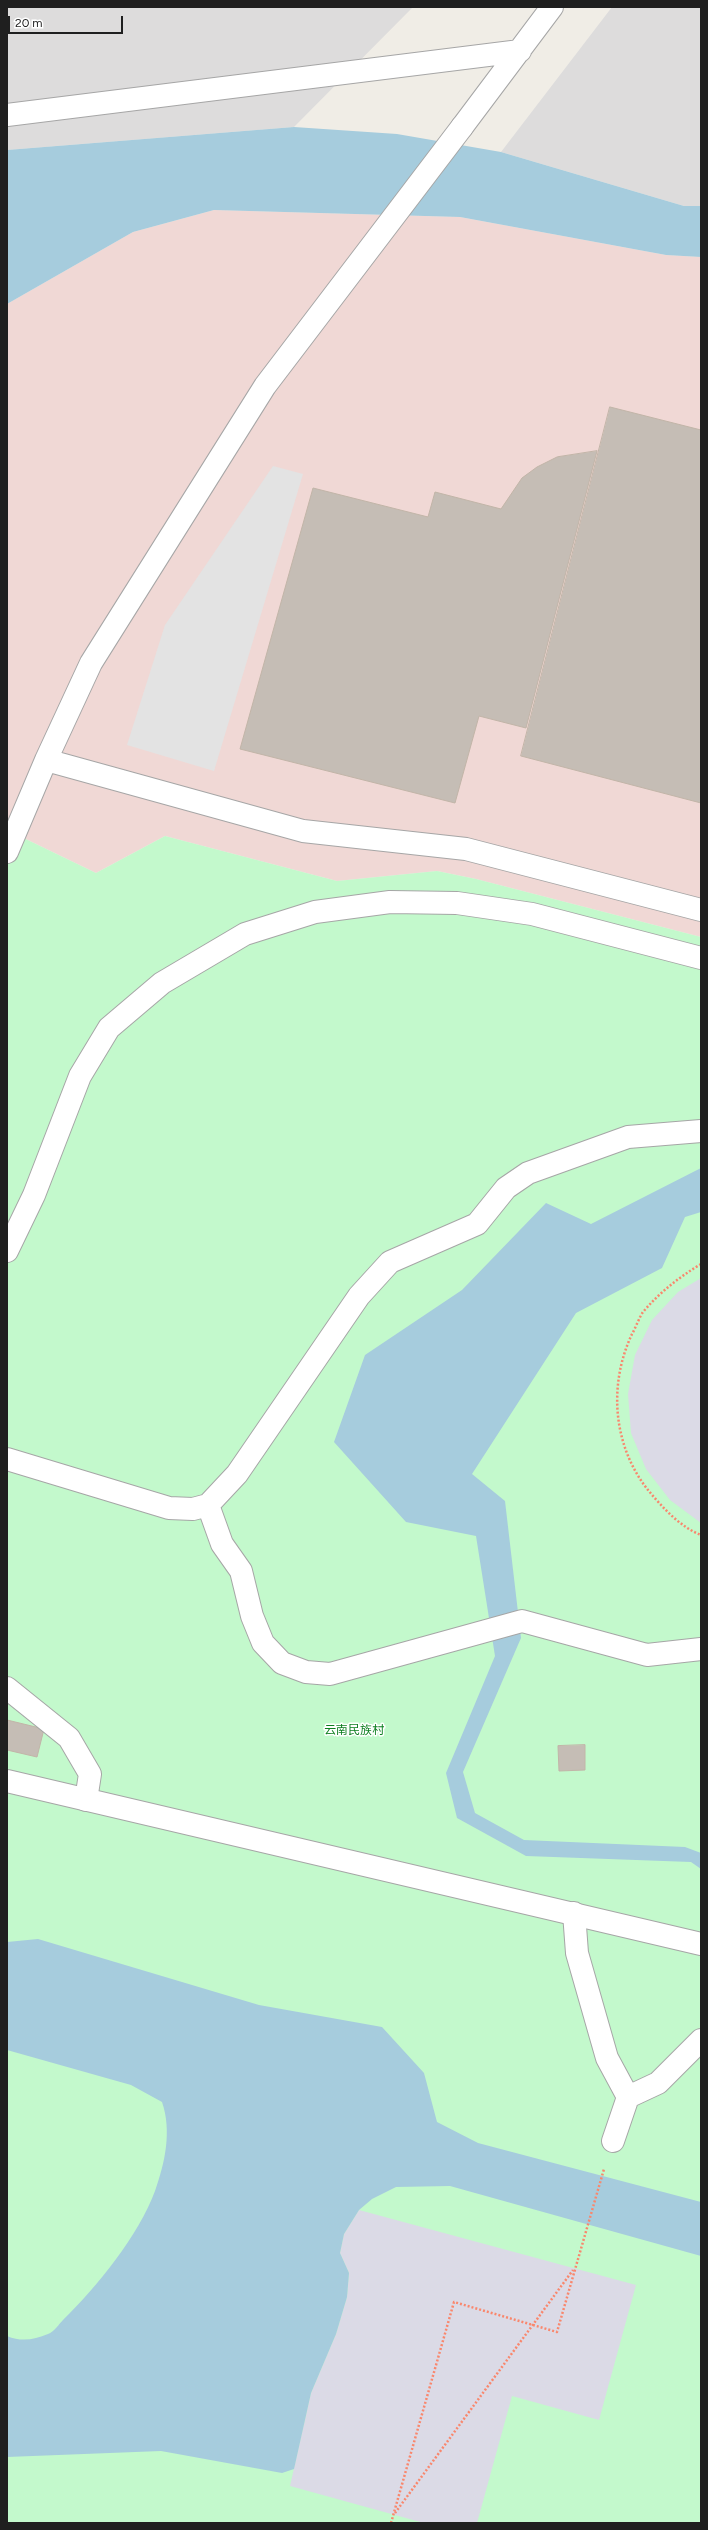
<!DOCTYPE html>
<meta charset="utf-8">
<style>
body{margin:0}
#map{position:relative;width:708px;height:2530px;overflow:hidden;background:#f0ede6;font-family:Figtree,sans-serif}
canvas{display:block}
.frame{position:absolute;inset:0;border:8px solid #1f1f1f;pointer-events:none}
.scale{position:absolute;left:8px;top:16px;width:115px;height:18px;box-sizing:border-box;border:2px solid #1f1f1f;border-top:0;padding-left:5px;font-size:12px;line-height:14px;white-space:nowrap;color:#1f1f1f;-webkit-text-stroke:3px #fff;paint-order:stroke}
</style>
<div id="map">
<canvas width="708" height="2530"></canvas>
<div class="frame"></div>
<div class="scale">20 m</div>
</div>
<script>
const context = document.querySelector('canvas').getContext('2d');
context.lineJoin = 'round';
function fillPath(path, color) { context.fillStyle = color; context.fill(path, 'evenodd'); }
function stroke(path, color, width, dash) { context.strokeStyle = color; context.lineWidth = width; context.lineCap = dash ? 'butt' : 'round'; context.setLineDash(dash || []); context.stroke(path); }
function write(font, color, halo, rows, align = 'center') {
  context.font = font + ' Figtree,"Noto Sans SC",sans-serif'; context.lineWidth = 3; context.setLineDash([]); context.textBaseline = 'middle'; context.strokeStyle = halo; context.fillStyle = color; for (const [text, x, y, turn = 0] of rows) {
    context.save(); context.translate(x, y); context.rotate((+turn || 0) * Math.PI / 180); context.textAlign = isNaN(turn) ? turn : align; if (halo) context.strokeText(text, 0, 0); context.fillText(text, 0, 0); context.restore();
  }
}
const residential = new Path2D(`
 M7 7H413L294 127 7 150Z
 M612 7H701V206H684L501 152Z`);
const commercial = new Path2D(`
 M214 210 460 217 666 255 701 257V937L476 879 437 871 337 881 165 836 96 873 7 830V304L133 232Z`);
const park = new Path2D(`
 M7 830 96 873 165 836 337 881 437 871 476 879 701 937V2523H7Z`);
const parking = new Path2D(`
 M273 466 303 474 214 771 127 745 165 625Z`);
const plaza = new Path2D(`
 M701 1278V1523L670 1500 646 1469 631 1433 628 1394 635 1355 652 1320 678 1292Z
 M359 2210 636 2285 599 2420 512 2396 477 2523H424L290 2486 311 2393 336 2334 347 2297 349 2273 340 2253 344 2234Z`);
const water = new Path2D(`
 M294 127 397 134 501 152 684 206H701V257L666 255 460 217 214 210 133 232 7 304V150Z
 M701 1168V1212L685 1217 662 1268 576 1313 472 1474 505 1501 521 1638 463 1772 475 1813 524 1840 685 1847 701 1853V1869L691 1862 526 1856 457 1818 446 1773 495 1656 476 1536 406 1522 334 1442 365 1355 462 1290 546 1203 591 1224Z
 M38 1939 259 2005 382 2027 424 2073 437 2122 478 2143 701 2202V2256L450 2186 396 2187 372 2199 359 2210 344 2234 340 2253 349 2273 347 2297 336 2334 311 2393 294 2469 282 2473 161 2451 7 2457V2336C21 2342 34 2340 48 2334 54 2332 59 2324 63 2320 96 2288 139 2235 155 2191 165 2163 172 2131 162 2102L131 2085 7 2050V1942Z`);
const building = new Path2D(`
 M610 407 701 430V803L521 756Z
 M597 451 526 728 479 716 455 803 240 749 313 488 428 517 435 492 501 509 522 478 537 467 557 457Z
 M7 1720 44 1729 37 1757 7 1750Z
 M585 1745V1770L559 1771 558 1746Z`);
const path = new Path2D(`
 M701 1264C678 1278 660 1292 643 1312 639 1318 636 1327 632 1334 608 1385 613 1446 648 1490 662 1507 680 1527 701 1535
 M395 2513 573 2270
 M391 2523 454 2302 557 2332 604 2169`);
const lane = new Path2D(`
 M46 760 303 831 466 849 701 910
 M7 852 46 760 91 663 265 386 462 127
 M7 1251 34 1195 80 1076 109 1028 162 983 245 934 315 912 390 902 457 903 532 914 701 958
 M7 1781 701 1944`);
const street = new Path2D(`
 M7 115 520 51
 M462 127 552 7
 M7 1459 169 1508 193 1509 208 1505 237 1474 359 1296 390 1262 477 1224 506 1188 528 1173 628 1137 701 1131
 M208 1505 222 1544 241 1571 252 1616 263 1643 282 1663 306 1672 330 1674 522 1621 647 1655 701 1649
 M7 1688 69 1738 90 1774 86 1800
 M574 1913 577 1953 607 2058 628 2097 658 2083 701 2040
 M613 2141 628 2097`);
const parkNames = [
 ["云南民族村",354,1730]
];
fillPath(residential, '#dddcdc');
fillPath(commercial, '#f0d8d5');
fillPath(park, '#c3f9cc');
fillPath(parking, '#e3e3e3');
fillPath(plaza, '#dbdae6');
fillPath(water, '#a6ccdd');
fillPath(building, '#c5bdb5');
stroke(building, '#c2b5a8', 1);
stroke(lane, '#a6a6a6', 24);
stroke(street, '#a6a6a6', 24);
stroke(path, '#f9876d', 2.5, [2, 2]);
stroke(lane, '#fff', 22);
stroke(street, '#fff', 22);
write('12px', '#0c7e1f', '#fff', parkNames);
</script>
